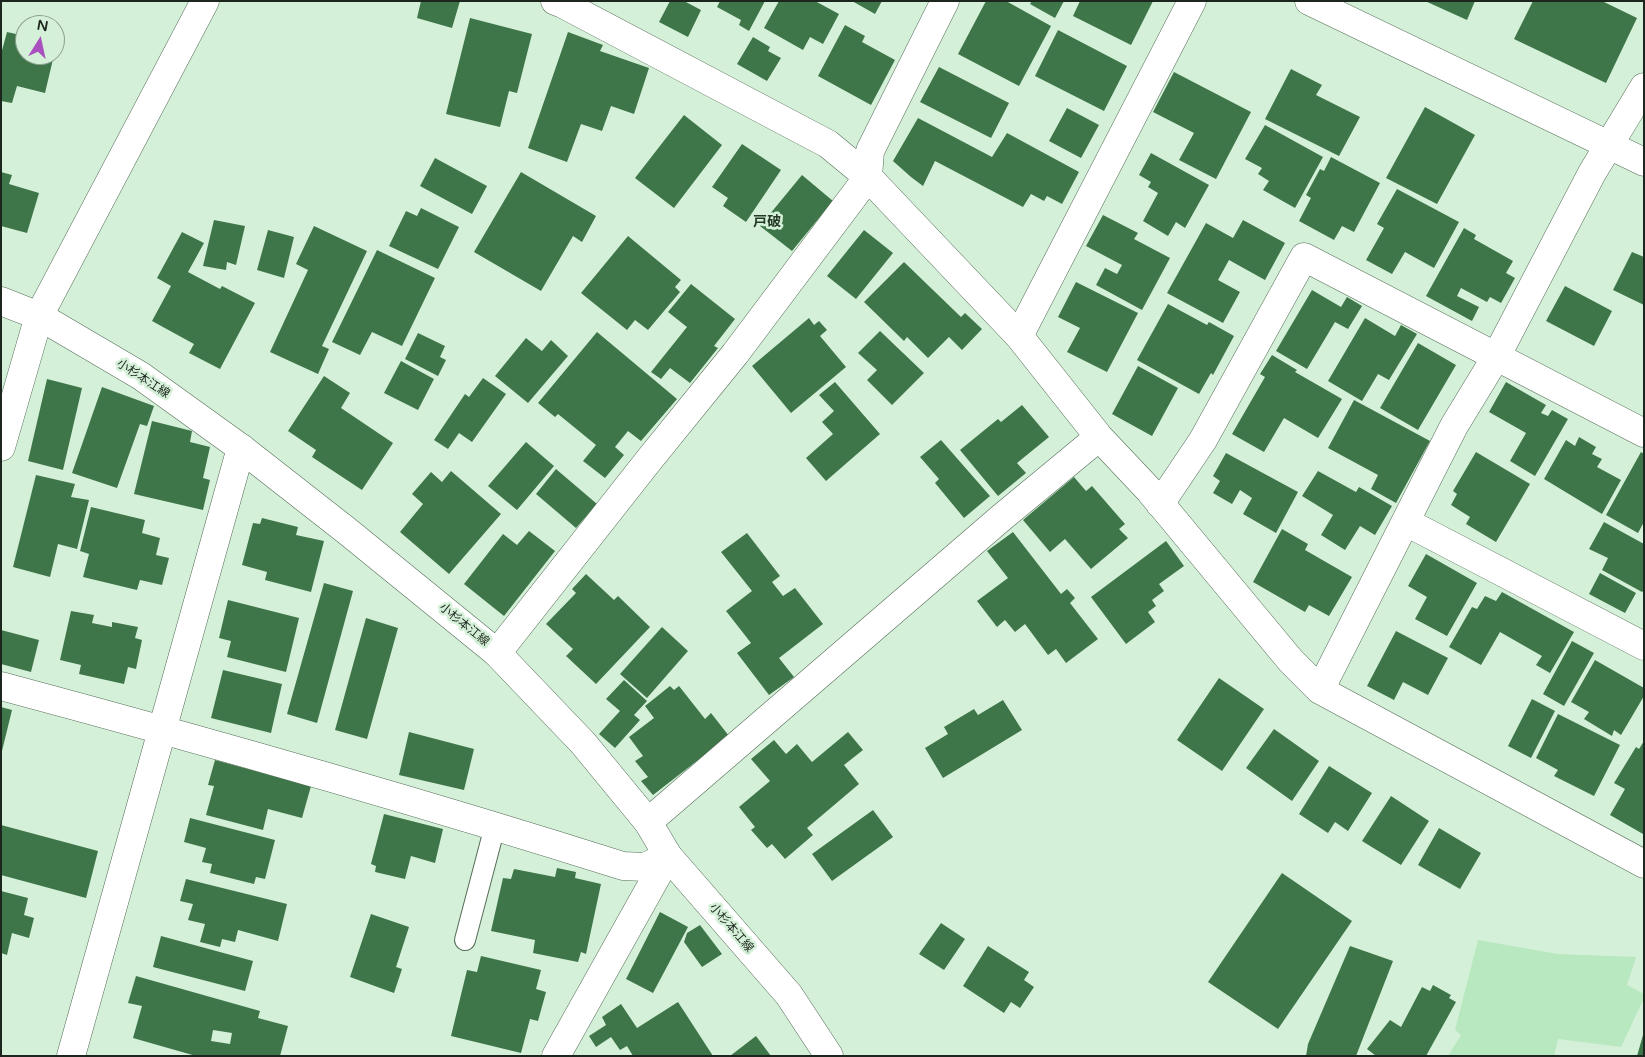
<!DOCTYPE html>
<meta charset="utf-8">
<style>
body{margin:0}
#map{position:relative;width:1645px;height:1057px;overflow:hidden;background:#d5f0d8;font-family:"Varela Round",sans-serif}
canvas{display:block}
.frame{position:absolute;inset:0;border:2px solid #1c261e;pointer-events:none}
.north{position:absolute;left:15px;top:15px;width:50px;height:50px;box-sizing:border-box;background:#d5f0d8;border:1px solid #8b9f8e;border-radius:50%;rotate:10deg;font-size:14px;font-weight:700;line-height:20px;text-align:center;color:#1c261e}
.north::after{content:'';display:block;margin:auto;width:18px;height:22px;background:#a951be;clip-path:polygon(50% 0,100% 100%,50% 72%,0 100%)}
</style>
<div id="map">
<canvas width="1645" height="1057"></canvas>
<div class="frame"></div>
<div class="north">N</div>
</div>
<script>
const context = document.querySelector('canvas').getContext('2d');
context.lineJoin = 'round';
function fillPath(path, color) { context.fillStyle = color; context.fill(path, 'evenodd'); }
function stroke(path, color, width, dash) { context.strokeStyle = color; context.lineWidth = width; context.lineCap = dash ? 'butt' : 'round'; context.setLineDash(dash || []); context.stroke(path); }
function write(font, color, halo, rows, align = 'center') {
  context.font = font + ' "Varela Round","Noto Sans JP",sans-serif'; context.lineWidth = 5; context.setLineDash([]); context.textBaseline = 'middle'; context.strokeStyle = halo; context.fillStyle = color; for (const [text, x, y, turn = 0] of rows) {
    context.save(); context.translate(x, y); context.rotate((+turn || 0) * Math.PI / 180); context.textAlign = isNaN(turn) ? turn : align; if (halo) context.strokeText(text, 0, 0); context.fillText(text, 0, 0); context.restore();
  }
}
const green = new Path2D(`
 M1478 940 1558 954 1636 957 1627 985 1644 994V998L1621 1047 1558 1039 1554 1056H1448L1461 1035 1455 1030Z`);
const building = new Path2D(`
 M421 1H460L452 28 417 18Z
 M670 1H684L701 10 688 37 659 22Z
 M720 1H765L749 31 739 25 741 20 717 7Z
 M779 1H815L839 14 823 44 810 37 803 50 764 28Z
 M852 1H882L875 14Z
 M986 1H1006L1051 26 1019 86 958 54Z
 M1032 1H1064L1055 18 1030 4Z
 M1080 1H1153L1131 45 1073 16Z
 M1425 1H1475L1467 20Z
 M1533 1H1602L1637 18 1606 83 1514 39Z
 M470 18 532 34 517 93 509 91 500 127 446 114Z
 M845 25 865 36 862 42 895 60 871 105 818 76Z
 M1058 30 1127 66 1104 111 1035 76Z
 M7 32 25 36V55H54L45 93 17 86 12 103 1 101V54Z
 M568 32 603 45 600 51 649 68 634 114 611 106 602 131 581 124 567 162 528 148Z
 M753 37 770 47 768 51 781 58 767 81 737 64Z
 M939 67 1009 103 991 138 920 102Z
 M1291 69 1322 85 1316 95 1360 117 1339 156 1265 119Z
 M1174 72 1251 112 1216 179 1179 160 1194 133 1153 112Z
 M1425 107 1475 135 1437 204 1386 178Z
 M1067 108 1099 125 1081 158 1049 141Z
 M684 115 722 145 674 208 635 178Z
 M918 118 992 157 1007 133 1079 172 1062 204 1047 196 1044 201 1031 194 1023 207 935 161 923 186 911 177 893 161Z
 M1265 125 1323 157 1295 208 1263 190 1269 181 1258 174 1262 168 1245 159Z
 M742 144 781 170 746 222 723 206 728 198 712 187Z
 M1151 153 1209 185 1185 228 1176 222 1168 236 1143 221 1158 193 1148 187 1151 182 1139 175Z
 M1331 157 1380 183 1354 232 1342 226 1334 240 1299 221 1311 198 1306 195 1320 169 1324 171Z
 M435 158 487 186 472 214 420 186Z
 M1 172 12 175 9 184 39 193 27 233 1 226Z
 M521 172 596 216 582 242 573 236 541 291 474 252Z
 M802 175 833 201 792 251 760 226Z
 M1397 189 1459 222 1434 268 1405 252 1392 274 1366 260 1384 228 1377 224Z
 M421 208 459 227 438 269 389 246 406 211 417 216Z
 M1103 215 1138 233 1134 239 1170 258 1142 310 1096 285 1105 268 1117 274 1122 265 1086 246Z
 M214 220 245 226 236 265 227 262 226 270 203 266Z
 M1243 220 1285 243 1265 280 1229 260 1218 280 1240 292 1223 323 1167 293 1206 223 1233 238Z
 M314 226 367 251 322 346 329 349 318 374 270 352 308 270 296 264Z
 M1464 228 1476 235 1474 239 1513 261 1506 273 1515 278 1501 303 1490 297 1487 302 1461 288 1457 296 1479 307 1472 321 1426 296Z
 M268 230 294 237 284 278 257 270Z
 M864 230 893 253 856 299 827 276Z
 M182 232 204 243 188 272 220 289 222 286 255 303 220 369 189 353 194 344 152 321 171 286 157 278Z
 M628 236 681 280 675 287 680 292 648 330 635 320 627 330 581 293Z
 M377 250 435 278 402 346 372 332 360 355 332 342Z
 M1632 252 1644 257V305L1613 290Z
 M904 262 961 317 965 313 982 329 962 350 949 337 928 358 907 337 904 341 864 302Z
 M1076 282 1138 313 1107 372 1067 352 1080 328 1058 317Z
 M691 284 735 319 714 346 718 348 690 383 670 368 661 379 651 372 687 327 668 312Z
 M1565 286 1612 311 1594 346 1546 321Z
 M1312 290 1341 307 1347 297 1362 306 1348 329 1335 322 1307 369 1276 351Z
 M1168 304 1207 325 1209 322 1234 336 1213 375 1211 373 1199 394 1137 360Z
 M809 318 814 325 819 321 827 330 820 336 846 367 791 413 752 366Z
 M1365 318 1395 336 1401 325 1417 334 1389 380 1378 374 1362 401 1328 381Z
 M880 331 924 373 892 405 867 380 877 370 858 353Z
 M597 332 677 399 641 441 628 431 615 447 624 455 605 478 583 461 596 445 558 414 555 417 538 403Z
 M418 333 445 346 440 357 446 360 438 376 405 359Z
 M526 338 542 351 551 340 568 356 528 403 495 376Z
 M1418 343 1456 365 1418 430 1380 408Z
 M1272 355 1297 370 1295 372 1342 399 1318 438 1284 418 1264 452 1232 434 1265 377 1260 374Z
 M401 361 434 379 418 410 384 393Z
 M1138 366 1178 388 1152 436 1112 414Z
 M324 376 350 393 341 408 393 443 362 490 312 457 316 450 288 431Z
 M483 378 506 394 472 442 459 433 448 449 434 440 465 394 469 397Z
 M47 379 82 388 63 470 28 461Z
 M835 382 880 434 826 481 806 458 833 434 822 422 834 411 819 395Z
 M1506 382 1546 405 1541 413 1548 416 1552 410 1568 419 1535 476 1510 461 1526 433 1489 412Z
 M102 387 154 406 147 426 140 424 117 488 72 473Z
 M1354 400 1430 441 1396 503 1371 489 1378 475 1328 448Z
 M1022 405 1049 437 1017 463 1026 473 998 496 960 450 998 419 1001 422Z
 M152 421 192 431 190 442 210 447 203 478 210 480 203 510 134 494Z
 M1579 437 1596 447 1592 454 1602 459 1597 467 1621 480 1602 514 1544 479 1566 440 1575 446Z
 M941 440 990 496 964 518 935 483 939 479 920 457Z
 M526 442 554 466 517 510 488 486Z
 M1476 452 1530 484 1496 542 1466 524 1470 517 1451 505 1457 494 1453 491Z
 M1641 452 1644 454V522L1638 533 1606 515Z
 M1226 453 1298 492 1276 533 1243 514 1252 498 1240 490 1232 504 1213 493 1220 481 1213 476Z
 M556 469 597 504 576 528 536 494Z
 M451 471 501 514 449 574 400 532 423 504 412 494 431 472 442 482Z
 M1318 471 1356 492 1359 487 1392 506 1375 535 1360 526 1345 550 1321 535 1333 515 1302 496Z
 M36 475 75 484 71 497 89 500 77 549 58 544 50 577 13 567Z
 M1074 477 1086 491 1092 486 1125 524 1119 529 1128 538 1091 569 1065 539 1050 552 1023 520Z
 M91 507 145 520 142 533 160 538 156 555 169 558 162 585 140 580 137 590 83 577 89 554 80 551Z
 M262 518 298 527 296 535 324 541 311 592 265 580 267 572 242 565 253 523 260 524Z
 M1604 522 1644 544V590L1642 592 1602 570 1608 558 1589 549Z
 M1282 529 1308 544 1305 550 1352 577 1329 616 1309 605 1305 612 1253 582Z
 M529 531 555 551 504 616 464 584 503 534 517 545Z
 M1013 532 1061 594 1067 589 1075 598 1070 603 1098 639 1066 663 1056 649 1048 655 1025 624 1015 632 1005 620 997 627 977 601 1008 578 987 551Z
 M747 533 780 576 772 582 783 596 795 588 823 624 779 658 794 677 769 695 737 653 751 643 726 611 752 591 721 552Z
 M1166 541 1184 566 1159 584 1164 591 1152 600 1156 606 1148 612 1155 622 1126 644 1091 597Z
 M1426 554 1477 583 1447 636 1415 619 1427 597 1408 586Z
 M1600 573 1636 593 1625 613 1589 594Z
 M586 574 614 600 618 596 650 627 596 684 566 656 573 649 546 624 576 593 572 589Z
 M324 583 353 591 317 723 287 714Z
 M1502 592 1574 632 1550 673 1536 665 1542 656 1500 632 1481 665 1449 647 1472 607 1477 609 1485 596 1496 601Z
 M228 600 299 618 286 672 227 657 231 641 219 638Z
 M71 611 94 615 92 623 112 627V622L138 627 135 638 142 640 136 669 128 667 124 684 79 674 81 665 60 660Z
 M366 618 398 628 367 739 335 730Z
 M662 627 688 651 647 698 620 674Z
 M1 630 39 640 31 672 1 664Z
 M1396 631 1448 658 1428 695 1403 682 1394 700 1367 686Z
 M1572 641 1594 653 1564 706 1543 694Z
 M1595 660 1644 688V696L1621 735 1614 730 1612 736 1584 719 1589 712 1571 702Z
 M223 670 282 684 271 733 211 718Z
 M1219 678 1264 709 1222 771 1177 740Z
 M624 680 647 701 634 715 640 720 615 748 599 734 620 711 606 699Z
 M670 686 674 690 679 686 705 719 711 713 729 736 653 795 641 781 648 777 635 761 643 756 629 737 654 718 645 706Z
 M1532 699 1555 711 1531 758 1508 746Z
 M1003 700 1022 730 943 778 925 748 948 734 944 727 974 709 978 715Z
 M1 707 12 710 2 751H1Z
 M1558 714 1620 745 1594 796 1554 776 1558 770 1536 758Z
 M1274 729 1319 761 1292 801 1246 768Z
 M409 732 474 749 464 790 399 775Z
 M848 732 863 750 844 765 859 784 807 828 813 835 785 859 772 844 767 848 751 830 755 827 739 807 770 781 751 759 774 740 786 754 797 744 812 762Z
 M1644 741V832L1643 834 1610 815 1625 789 1614 783 1636 747 1639 749Z
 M215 760 311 786 302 818 268 809 263 830 206 815 214 786 208 785Z
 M1329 766 1372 793 1348 831 1335 822 1328 833 1299 814Z
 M1391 796 1429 821 1401 865 1362 841Z
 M873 810 893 837 832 881 812 854Z
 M384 814 443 829 435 863 411 856 405 879 375 872 376 866 371 864Z
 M190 818 275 840 265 879 256 877 254 884 210 873 212 864 202 862 206 848 184 842Z
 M1 825 98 851 86 898 1 875Z
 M1439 828 1481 853 1460 889 1418 865Z
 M557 868 576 872 575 878 601 884 586 954 581 952 578 962 533 953 535 940 491 931 503 878 511 879 514 869 555 877Z
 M1282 873 1352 921 1278 1029 1208 982Z
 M186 879 287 904 278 941 238 930 235 942 222 939 220 947 200 942 205 924 188 920 193 904 180 901Z
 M1 891 28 898 24 915 34 918 29 938 12 933 7 955 1 953Z
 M660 912 688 927 653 993 626 979Z
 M371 914 409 927 396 967 402 969 394 993 350 977Z
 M941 923 965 939 944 970 919 954Z
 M700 925 722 954 702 967 684 942 687 933Z
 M161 936 253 961 245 991 153 967Z
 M988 946 1029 972 1024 980 1034 987 1020 1008 1011 1002 1004 1013 963 986Z
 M1350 946 1393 961 1356 1056H1306L1308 1044Z
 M481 956 541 970 536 989 546 992 538 1021 530 1019 521 1053 451 1036 467 970 477 972Z
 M136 976 260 1011 258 1018 288 1026 280 1056H196L133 1038 142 1006 128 1003ZM213 1030 232 1033 230 1044 211 1041Z
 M1433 985 1451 995 1449 998 1456 1002 1426 1056H1376L1367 1049 1390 1020 1401 1027 1422 987 1430 991Z
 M678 1002 713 1056H633L627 1046 620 1050 611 1037 596 1047 589 1036 606 1025 602 1017 621 1004 637 1028Z
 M1643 1035 1644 1056H1637Z
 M756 1036 771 1056H730Z`);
const service = new Path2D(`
 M465 940 495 826`);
const minor = new Path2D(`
 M555 1 563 4 828 144 868 177 1019 336 1099 437 1149 490 1291 661 1320 690 1644 864
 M1019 336 1192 1
 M1 447 39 316 205 1
 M1160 504 1203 440 1304 257 1644 433
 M1406 522 1644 646
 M497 653 649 460 735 354 868 177 870 151 945 1
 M1 686C210 742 417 801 623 866L645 867 668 856
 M1320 690 1454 426 1496 357 1592 173 1644 87
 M648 822 1001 518 1099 437
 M71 1056 241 448
 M556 1056 668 856`);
const tertiary = new Path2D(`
 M1309 1 1644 162`);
const secondary = new Path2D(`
 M1 301 39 316 141 376 241 448 347 531 497 653 583 743 648 822 668 856 789 995 829 1056`);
const streetNames = [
 ["小杉本江線",143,379,33],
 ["小杉本江線",464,625,39],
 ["小杉本江線",731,928,49]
];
const neighbourhoodNames = [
 ["戸破",767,222]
];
fillPath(green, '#b8e8bf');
fillPath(building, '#3e7649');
stroke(service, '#556d58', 22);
stroke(minor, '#556d58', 29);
stroke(tertiary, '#556d58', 29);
stroke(secondary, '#556d58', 29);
stroke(service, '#fff', 20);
stroke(minor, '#fff', 28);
stroke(tertiary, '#fff', 28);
stroke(secondary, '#fff', 28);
write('12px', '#1c261e', '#d5f0d8', streetNames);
write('bold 14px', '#233826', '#d5f0d8', neighbourhoodNames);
</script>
